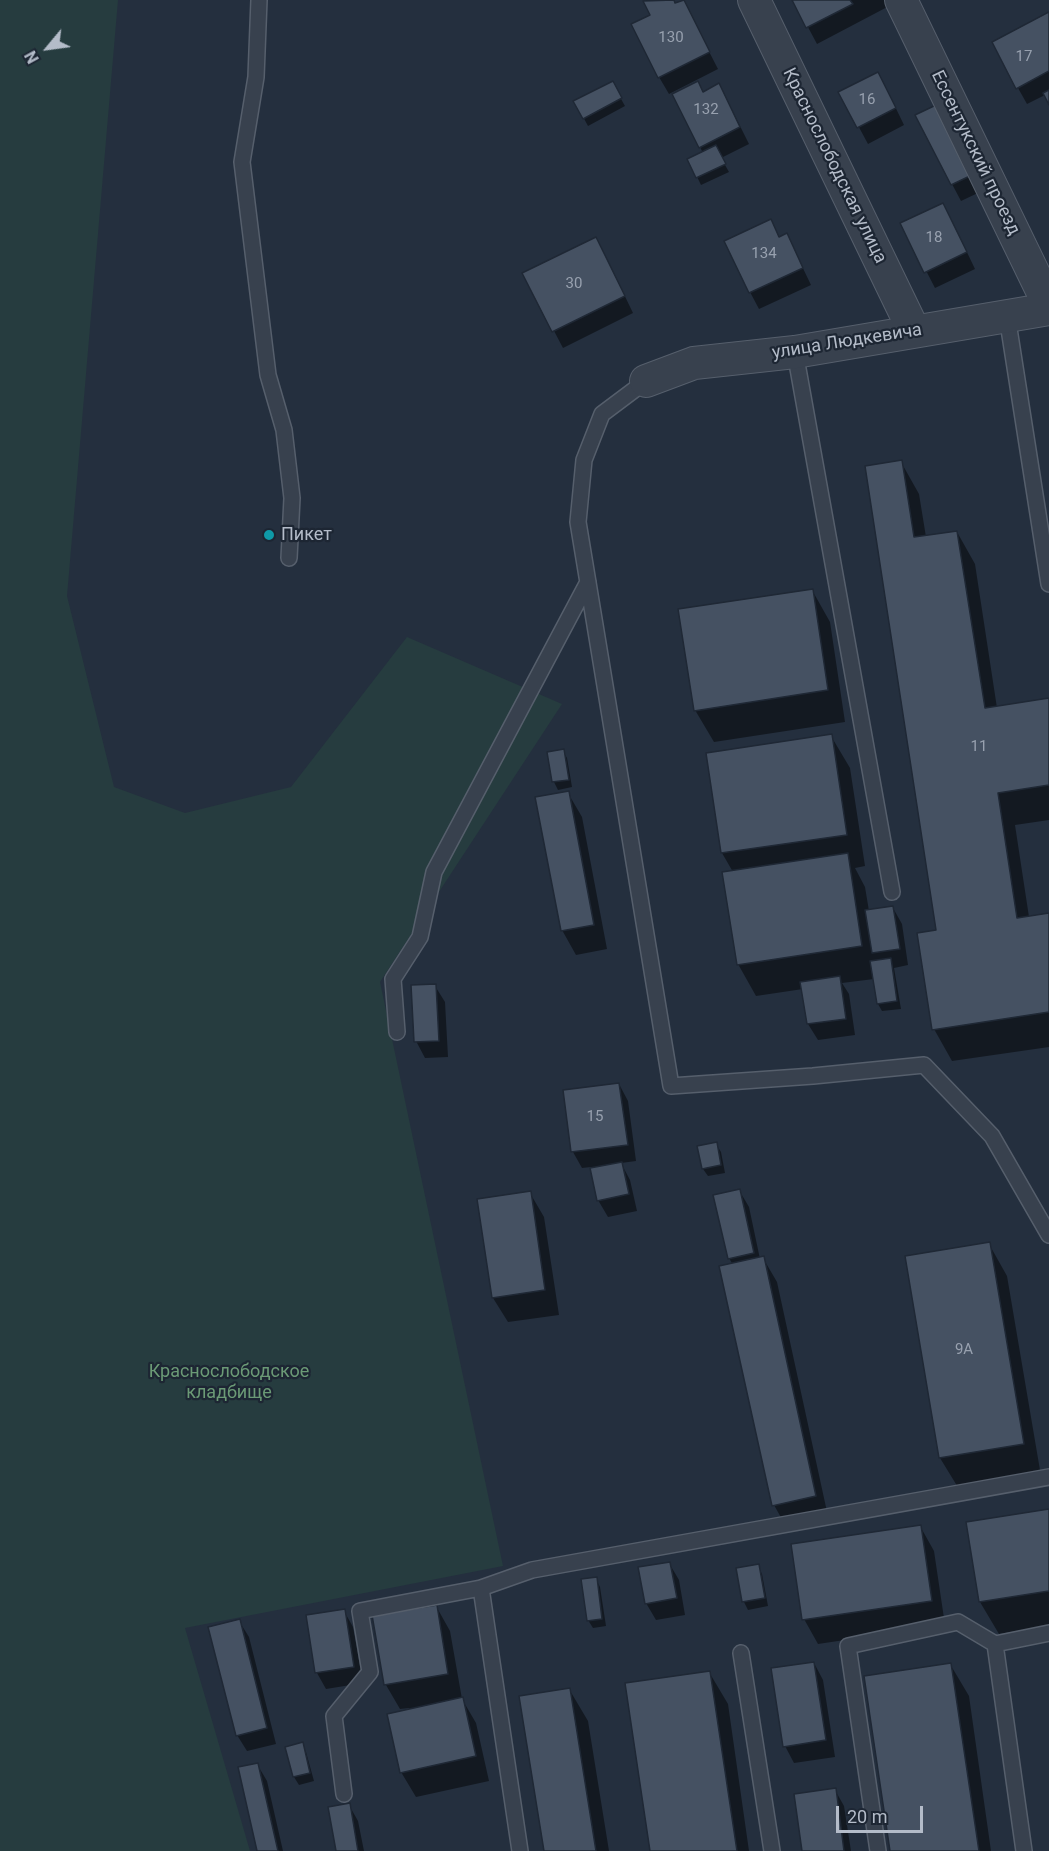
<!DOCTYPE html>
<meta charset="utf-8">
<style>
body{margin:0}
#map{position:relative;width:1049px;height:1851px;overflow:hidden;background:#242f3e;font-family:Roboto,sans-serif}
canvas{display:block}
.north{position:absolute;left:18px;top:18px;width:60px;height:60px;-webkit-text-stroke:4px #1d2633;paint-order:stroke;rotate:241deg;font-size:16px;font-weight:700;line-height:24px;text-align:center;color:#b4bcc9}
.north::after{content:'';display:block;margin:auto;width:21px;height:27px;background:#b4bcc9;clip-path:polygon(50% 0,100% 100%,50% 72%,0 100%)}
.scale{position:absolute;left:836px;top:1806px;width:87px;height:27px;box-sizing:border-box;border:3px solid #b4bcc9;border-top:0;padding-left:8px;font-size:18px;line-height:21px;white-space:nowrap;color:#b4bcc9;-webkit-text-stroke:4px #1d2633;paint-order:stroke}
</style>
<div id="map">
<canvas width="1049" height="1851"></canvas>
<div class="north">N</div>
<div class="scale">20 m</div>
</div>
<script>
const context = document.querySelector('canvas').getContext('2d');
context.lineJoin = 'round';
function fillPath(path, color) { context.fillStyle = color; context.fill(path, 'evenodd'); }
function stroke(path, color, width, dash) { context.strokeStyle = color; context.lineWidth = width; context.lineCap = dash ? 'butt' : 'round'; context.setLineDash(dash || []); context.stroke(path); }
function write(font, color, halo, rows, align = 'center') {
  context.font = font + ' Roboto,sans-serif'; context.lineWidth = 4.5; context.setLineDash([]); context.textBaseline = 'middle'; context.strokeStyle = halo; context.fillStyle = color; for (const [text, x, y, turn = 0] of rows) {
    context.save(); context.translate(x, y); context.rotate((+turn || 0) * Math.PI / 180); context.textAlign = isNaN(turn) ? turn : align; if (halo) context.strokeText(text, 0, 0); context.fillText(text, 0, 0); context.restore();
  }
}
const green = new Path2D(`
 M0 0H118L67 596 114 787 185 813 291 787 407 637 562 704 380 982 503 1566 185 1628 250 1851H0Z`);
const shadow = new Path2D(`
 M647 0H673L675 4 683 1 718 69 669 94 659 77 652 16 645 1Z
 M796 0H890L893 4 817 44 794 1Z
 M1049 14V102L1045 95 1027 104 1018 88Z
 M612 83 625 106 588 126 575 102Z
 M887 90 904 125 868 144 840 92Z
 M703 93 728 102 749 144 721 158 729 172 701 185 689 160 703 153 700 147Z
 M936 107 980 192 961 201 952 184Z
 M770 221 780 238 787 235 811 285 759 309 750 292Z
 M952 221 975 269 935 288 902 224Z
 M605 255 633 313 563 348 524 274Z
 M901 462 919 494 926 537 957 532 975 564 997 708 1049 700V820L1015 825 1029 917 1049 914V1047L952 1061 934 1029 938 931Z
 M812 590 830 622 845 722 714 742 695 710Z
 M831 736 850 768 865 866 855 868 865 887 869 911 893 908 902 924 908 965 894 968 901 1009 882 1011 878 1004 874 979 842 983 849 994 855 1035 818 1040 808 1024 803 989 756 996 738 964 733 872 722 853 707 754Z
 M563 751 567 758 572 787 558 790 554 782Z
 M568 793 582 817 607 949 576 955 562 930Z
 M435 986 445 1002 448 1057 425 1058 416 1041Z
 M619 1084 628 1101 636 1161 621 1163 630 1180 637 1211 608 1217 598 1200 591 1167 582 1168 573 1152Z
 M716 1144 721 1152 725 1173 708 1176 703 1169Z
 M739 1190 749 1207 760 1259 763 1258 777 1282 829 1521 788 1530 774 1505 733 1265 729 1258Z
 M530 1193 544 1217 559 1315 508 1322 493 1298Z
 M989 1244 1007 1276 1041 1476 959 1489 940 1458Z
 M1049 1510V1626L999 1634 980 1602 968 1523Z
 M920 1526 934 1551 945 1625 818 1644 804 1619Z
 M669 1563 679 1580 685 1615 656 1620 646 1603Z
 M758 1566 762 1574 768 1606 748 1610 744 1602 738 1569Z
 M596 1579 600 1587 606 1626 593 1628 588 1620Z
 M436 1606 450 1631 462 1699 476 1723 489 1781 416 1797 401 1772 409 1708 400 1709 386 1685Z
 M344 1611 353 1627 363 1683 326 1689 317 1673 308 1616Z
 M239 1621 249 1637 276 1744 247 1751 237 1735Z
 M814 1663 823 1680 835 1757 794 1763 785 1746Z
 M950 1664 969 1696 991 1851H891Z
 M709 1672 728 1704 749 1851H652Z
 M569 1689 588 1721 609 1851H546Z
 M302 1744 306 1752 314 1781 299 1785 294 1777 287 1748Z
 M257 1764 267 1781 283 1851H259Z
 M835 1790 844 1806 851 1851H804Z
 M349 1805 358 1821 364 1851H338Z`);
const building = new Path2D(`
 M674 0 675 3 684 0 710 52 658 78 631 24 650 15 643 1Z
 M792 0H850L853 4 806 28Z
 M1049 12V71L1016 89 992 42Z
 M878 72 896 108 857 128 838 92Z
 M613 81 622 98 583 119 573 101Z
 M698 81 703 92 719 83 740 127 699 148 672 94Z
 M1049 90V105L1043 93Z
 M936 105 972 175 951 185 915 115Z
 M716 145 726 164 696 178 687 159Z
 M943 203 967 252 924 273 900 223Z
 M771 219 779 237 787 233 803 268 749 293 724 241Z
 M596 237 625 296 552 332 522 273Z
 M902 460 914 537 957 531 985 708 1049 698V785L998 793 1017 918 1049 913V1012L932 1030 917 933 936 930 865 466Z
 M813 589 828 690 694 711 678 609Z
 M832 734 847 835 721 853 706 753Z
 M564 749 569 780 552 782 547 752Z
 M569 791 594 925 561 931 535 797Z
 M848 853 862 946 737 965 722 872Z
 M893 906 900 949 872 953 865 910Z
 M891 958 897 1001 877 1004 870 961Z
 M840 976 846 1019 807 1024 800 982Z
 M436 984 439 1041 414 1042 411 985Z
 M619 1083 628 1145 571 1152 563 1090Z
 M717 1142 721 1165 702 1169 697 1146Z
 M622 1162 629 1194 597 1201 590 1168Z
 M740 1189 754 1253 728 1259 713 1195Z
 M531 1191 545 1290 492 1298 477 1199Z
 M990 1242 1024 1444 939 1458 905 1256Z
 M764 1256 816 1496 772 1506 719 1266Z
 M1049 1509V1591L979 1602 966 1522Z
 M921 1525 932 1601 802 1620 791 1544Z
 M670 1562 677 1598 645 1604 638 1567Z
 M759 1564 765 1598 742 1602 736 1568Z
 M597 1577 602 1619 587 1621 581 1579Z
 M437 1605 448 1674 384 1685 372 1615Z
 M345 1609 354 1667 315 1673 306 1615Z
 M240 1619 267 1728 236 1736 208 1627Z
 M814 1662 826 1740 783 1747 771 1668Z
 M951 1663 979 1851H890L864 1676Z
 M710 1671 737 1851H650L625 1683Z
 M570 1688 596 1851H544L519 1696Z
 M463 1697 476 1756 400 1773 387 1714Z
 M303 1742 310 1773 293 1777 285 1747Z
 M258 1763 278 1851H257L238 1767Z
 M836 1788 844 1851H802L794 1794Z
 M350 1803 358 1851H336L328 1807Z`);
const service = new Path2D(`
 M259 0 256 77 242 162 268 375 284 430 292 498 289 558
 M1007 316 1049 584
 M795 352 892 892
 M646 381 602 414 584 460 578 522 671 1086 813 1076 924 1065 992 1136 1049 1235
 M397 1032 393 979 420 937 434 872 588 582
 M481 1588 520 1851
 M995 1644 1024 1851
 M741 1653 772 1851
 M344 1794 334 1716 370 1672 360 1611 481 1588 532 1570 1049 1477
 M878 1851 848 1646 958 1622 995 1644 1049 1633`);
const minor = new Path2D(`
 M754 0 914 331
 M901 0 1049 305
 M646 381 694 363 795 352 1049 309`);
const markers = [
 [269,535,6,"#0f9aa8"]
];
const numberNames = [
 ["130",671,38],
 ["17",1024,57],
 ["16",867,100],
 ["132",706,110],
 ["18",934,238],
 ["134",764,254],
 ["30",574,284],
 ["11",979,747],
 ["15",595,1117],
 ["9А",964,1350]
];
const streetNames = [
 ["Ессентукский проезд",975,153,64],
 ["Краснослободская улица",834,166,64],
 ["улица Людкевича",847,342,-9]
];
const poiNames = [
 ["Пикет",281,535]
];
const parkNames = [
 ["Краснослободское",229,1372],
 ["кладбище",229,1393]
];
fillPath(green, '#263c3f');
fillPath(shadow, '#0007');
fillPath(building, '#455162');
stroke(building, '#1f2835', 1.5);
stroke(service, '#565f6c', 18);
stroke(minor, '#565f6c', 34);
stroke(service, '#38414e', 15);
stroke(minor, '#38414e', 32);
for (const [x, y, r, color] of markers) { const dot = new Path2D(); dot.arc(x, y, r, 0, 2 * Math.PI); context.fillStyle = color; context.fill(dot); stroke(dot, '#1d2633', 2); }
write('15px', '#98a1af', null, numberNames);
write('18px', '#b4bcc9', '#1d2633', streetNames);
write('18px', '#b4bcc9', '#1d2633', poiNames, 'left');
write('18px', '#6b9a76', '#1d2633', parkNames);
</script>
